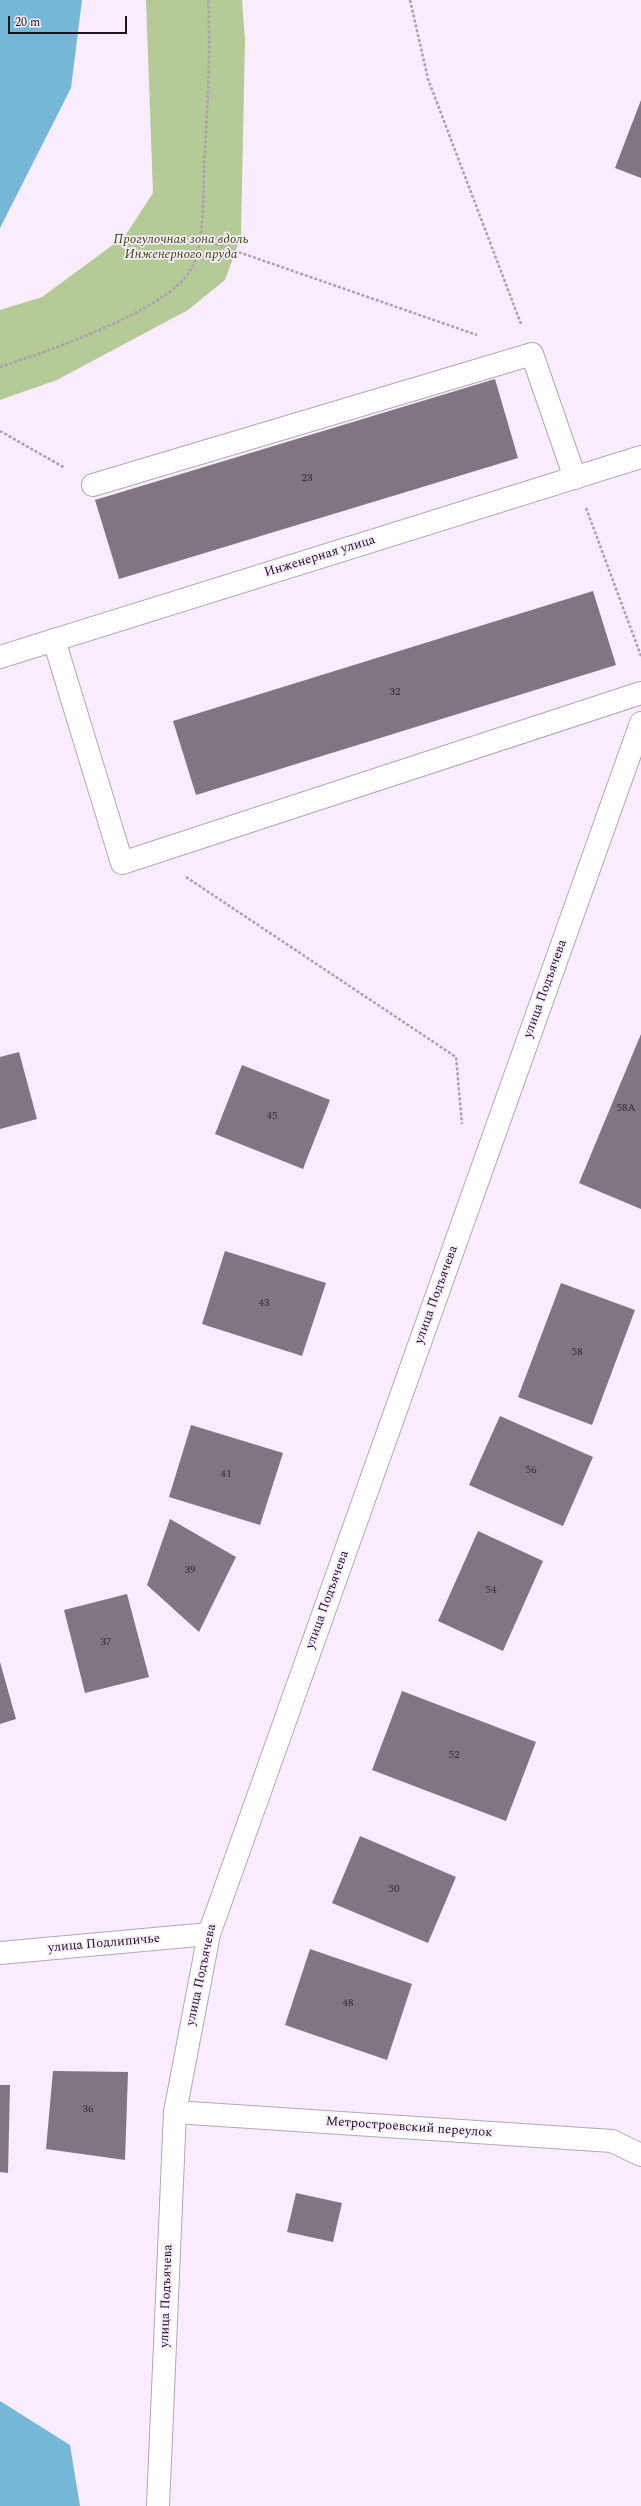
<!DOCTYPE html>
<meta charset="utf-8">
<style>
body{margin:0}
#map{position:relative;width:641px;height:2506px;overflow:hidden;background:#f9edfd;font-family:Spectral,serif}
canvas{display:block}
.scale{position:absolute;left:8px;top:16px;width:119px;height:18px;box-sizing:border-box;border:2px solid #19151b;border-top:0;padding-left:5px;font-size:12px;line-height:14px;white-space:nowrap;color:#19151b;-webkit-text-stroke:3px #f9edfd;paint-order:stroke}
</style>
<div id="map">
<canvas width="641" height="2506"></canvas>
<div class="scale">20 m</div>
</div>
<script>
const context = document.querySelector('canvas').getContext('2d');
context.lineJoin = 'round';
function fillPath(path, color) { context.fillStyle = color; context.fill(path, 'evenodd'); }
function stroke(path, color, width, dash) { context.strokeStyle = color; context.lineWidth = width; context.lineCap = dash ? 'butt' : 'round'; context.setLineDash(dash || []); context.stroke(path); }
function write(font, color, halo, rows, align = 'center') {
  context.font = font + ' Spectral,serif'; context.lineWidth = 3.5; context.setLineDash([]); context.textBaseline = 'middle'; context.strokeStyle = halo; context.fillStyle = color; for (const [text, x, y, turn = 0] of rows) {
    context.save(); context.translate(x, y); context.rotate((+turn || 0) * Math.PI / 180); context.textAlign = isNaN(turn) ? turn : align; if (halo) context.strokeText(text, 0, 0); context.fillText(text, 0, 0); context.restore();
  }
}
const green = new Path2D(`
 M146 0H242L245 40 241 236 225 280 188 310 57 380 0 400V310L42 297 125 236 153 193Z`);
const water = new Path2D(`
 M0 0H82L71 88 0 228Z
 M0 2401 70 2445 80 2506H0Z`);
const building = new Path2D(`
 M641 100V178L615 168Z
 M495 379 518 458 119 579 95 500Z
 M593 591 616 665 196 795 173 721Z
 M641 1034V1209L579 1183Z
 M19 1052 37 1119 0 1129V1057Z
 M242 1065 330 1100 303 1169 215 1134Z
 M225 1251 326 1283 302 1356 202 1324Z
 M561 1283 635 1310 592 1425 518 1397Z
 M500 1416 593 1457 563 1526 469 1485Z
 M191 1425 283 1453 260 1525 169 1497Z
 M170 1519 236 1557 199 1632 147 1585Z
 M478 1531 543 1561 503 1651 438 1621Z
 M127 1594 149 1677 85 1693 64 1610Z
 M0 1662 16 1719 0 1724Z
 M402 1691 536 1742 506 1821 372 1770Z
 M360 1836 456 1877 428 1943 332 1903Z
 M310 1949 412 1984 387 2060 285 2025Z
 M53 2071 128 2072 125 2160 46 2149Z
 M0 2085H10L8 2173 0 2172Z
 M296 2193 342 2203 333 2242 287 2232Z`);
const path = new Path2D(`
 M410 0 428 79 521 324
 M201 239 477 335
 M0 367C45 352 166 311 190 271 205 247 203 196 204 167 207 111 211 56 208 0
 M0 431 65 468
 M586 508 641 656
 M186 877 456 1057 462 1124`);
const minor = new Path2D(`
 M93 485 532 354 575 478
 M54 640 122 863 641 693
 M0 1953 209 1934
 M175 2112 612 2141 641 2155`);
const tertiary = new Path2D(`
 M0 657 641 457`);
const secondary = new Path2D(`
 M158 2506 175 2112 209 1934 641 723`);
const numberNames = [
 ["23",307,479],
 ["32",395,693],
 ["58А",626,1109],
 ["45",272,1117],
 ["43",264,1304],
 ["58",577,1353],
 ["56",531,1471],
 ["41",226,1475],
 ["39",190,1571],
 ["54",491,1591],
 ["37",106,1643],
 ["52",454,1756],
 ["50",394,1890],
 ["48",348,2004],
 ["36",88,2110]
];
const parkNames = [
 ["Прогулочная зона вдоль",181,240],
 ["Инженерного пруда",181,255]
];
const streetNames = [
 ["Инженерная улица",320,557,-17],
 ["улица Подъячева",546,989,-70],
 ["улица Подъячева",437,1295,-70],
 ["улица Подъячева",328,1600,-70],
 ["улица Подлипичье",104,1944,-5],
 ["улица Подъячева",202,1975,-78],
 ["Метростроевский переулок",409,2128,4],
 ["улица Подъячева",167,2296,-88]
];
fillPath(green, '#b5ca96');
fillPath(water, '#74b7d6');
fillPath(building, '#807583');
stroke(minor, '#b2a7b6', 24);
stroke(tertiary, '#b2a7b6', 24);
stroke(secondary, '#b2a7b6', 24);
stroke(path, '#aaa1ae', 2.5, [3, 2]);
stroke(minor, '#fff', 22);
stroke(tertiary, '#fff', 22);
stroke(secondary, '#fff', 22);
write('11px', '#332d35', null, numberNames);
write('italic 13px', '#314503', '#f9edfd', parkNames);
write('13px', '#19151b', '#f9edfd', streetNames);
</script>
